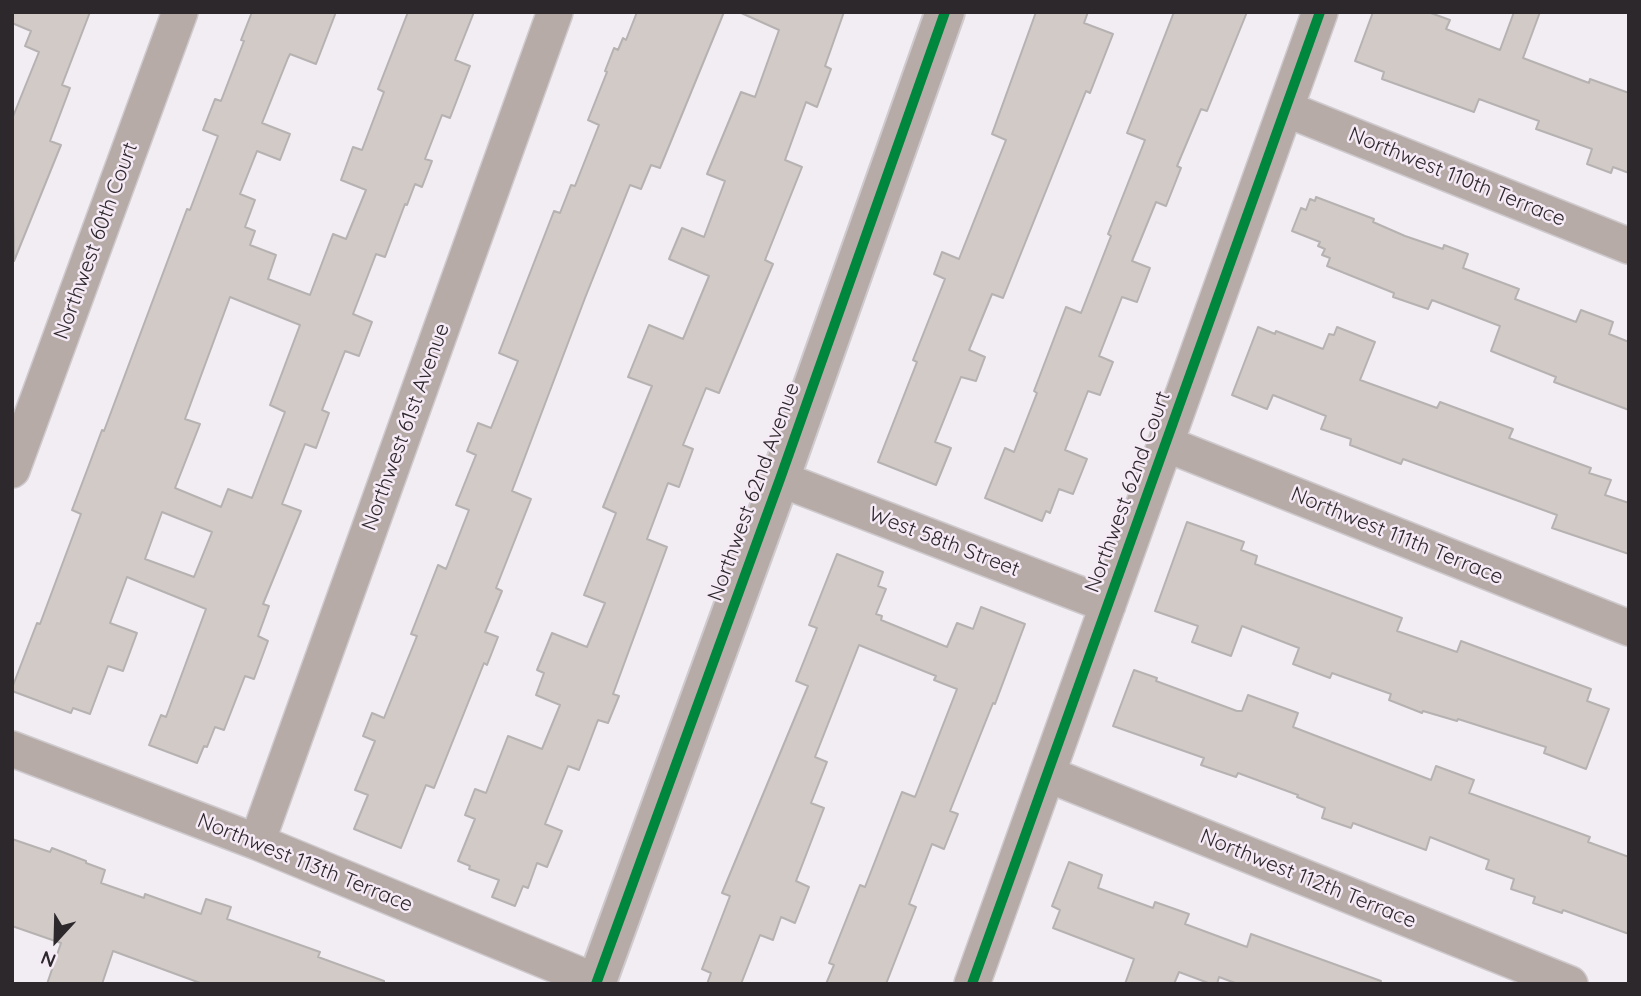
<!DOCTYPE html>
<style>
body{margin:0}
#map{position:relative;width:1641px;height:996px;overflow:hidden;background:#f2edf2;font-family:Quicksand,sans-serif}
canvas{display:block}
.frame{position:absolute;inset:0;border:14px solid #2c282c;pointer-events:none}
.north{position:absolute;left:21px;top:905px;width:70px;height:70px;-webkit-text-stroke:5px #f5eaf5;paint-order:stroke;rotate:202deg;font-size:19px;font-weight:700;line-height:28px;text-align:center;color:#2c282c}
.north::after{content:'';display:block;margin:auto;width:24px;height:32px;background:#2c282c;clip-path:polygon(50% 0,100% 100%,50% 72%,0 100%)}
</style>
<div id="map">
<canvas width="1641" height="996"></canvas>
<div class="frame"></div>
<div class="north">N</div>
</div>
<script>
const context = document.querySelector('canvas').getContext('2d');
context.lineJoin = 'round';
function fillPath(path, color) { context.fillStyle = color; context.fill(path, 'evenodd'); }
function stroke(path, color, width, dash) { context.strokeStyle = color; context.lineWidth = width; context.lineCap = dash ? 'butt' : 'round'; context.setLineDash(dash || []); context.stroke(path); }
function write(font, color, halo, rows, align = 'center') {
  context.font = font + ' Quicksand,sans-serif'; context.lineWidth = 5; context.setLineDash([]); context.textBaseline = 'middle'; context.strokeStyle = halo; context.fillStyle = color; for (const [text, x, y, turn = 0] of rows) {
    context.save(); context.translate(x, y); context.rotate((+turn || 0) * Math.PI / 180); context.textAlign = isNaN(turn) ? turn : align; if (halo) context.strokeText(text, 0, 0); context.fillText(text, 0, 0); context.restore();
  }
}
const building = new Path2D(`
 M12 12H90L62 85 70 88 50 141 61 145 14 261 12 119 39 52 25 46 31 31 12 23Z
 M252 12H336L316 64 290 54 288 58 262 123 290 134 280 160 257 151 240 194 255 200 245 227 255 231 250 245 276 255 268 279 310 295 333 234 346 239 366 190 341 180 353 147 362 150 384 92 378 89 408 12H474L455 60 470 66 450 118 442 115 425 159 432 161 422 187 415 184 407 205 405 204 385 257 376 254 353 314 372 322 359 356 345 351 322 410 329 413 316 448 305 444 282 504 301 511 263 604 269 606 258 636 268 641 254 679 245 676 224 730 215 727 207 747 204 746 197 763 149 745 161 715 166 717 206 609 127 577 110 623 137 633 123 671 108 666 90 714 73 708 71 713 12 691V688L37 623 40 624 81 514 72 510 89 465 102 430 104 431 187 209 190 210 218 136 203 130 215 99 221 101 244 41 241 40ZM230 297 300 325 270 405 285 412 252 498 228 489 221 507 175 488 200 424 185 419ZM162 512 212 532 194 577 145 559Z
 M637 12H724L660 168 651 165 641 189 630 185 585 298 512 491 531 499 496 588 502 591 485 632 498 637 487 665 484 663 434 788 426 785 401 848 354 829 368 795 355 790 375 741 363 736 372 713 384 718 417 636 411 634 438 565 446 569 469 510 456 505 476 455 467 451 478 423 491 428 518 361 499 353 554 211 560 213 571 185 575 186 599 125 588 120 607 72 605 71 614 48 618 50 623 38 626 40Z
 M739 12H844L825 66 831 69 817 107 806 102 785 160 802 167 765 260 773 264 719 393 706 388 683 445 693 449 679 487 668 483 647 539 667 547 613 694 619 696 608 723 598 720 579 770 568 766 545 824 562 831 547 867 537 863 528 888 523 886 515 906 492 897 499 880 469 869 470 866 458 861 475 819 465 815 475 789 486 793 508 736 542 749 560 705 536 695 544 673 537 670 552 633 587 647 605 603 584 595 616 513 603 507 652 386 628 377 649 325 683 339 709 276 669 259 682 228 704 237 725 181 707 174 741 92 755 97 779 30Z
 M1036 12H1088L1084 23 1113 34 1090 93 1086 91 1003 298 992 294 969 350 985 357 976 381 961 377 935 442 951 448 936 485 878 462 917 362 913 360 945 279 934 274 942 252 959 259 1006 140 992 134Z
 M1174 12H1247L1207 111 1201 109 1177 166 1181 168 1166 206 1156 202 1132 261 1150 268 1137 302 1122 297 1099 356 1113 362 1100 395 1088 391 1065 450 1087 459 1073 494 1059 489 1050 513 1046 511 1042 521 985 498 1005 448 1014 452 1037 393 1034 391 1066 307 1081 313 1111 236 1108 234 1145 140 1127 133Z
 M1373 12H1428L1450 20 1446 29 1500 50 1514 12H1540L1523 58 1589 83 1590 79 1629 93V173L1613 167 1611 173 1587 164 1592 149 1536 129 1539 121 1479 99 1474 112 1382 79 1384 72 1355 61Z
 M1316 197 1374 219 1373 222 1405 236 1443 249 1444 245 1468 254 1463 268 1519 289 1515 299 1576 322 1581 310 1613 322 1609 334 1629 342V410L1554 382 1556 377 1491 351 1500 326 1432 300 1428 309 1393 297 1394 293 1327 266 1330 258 1322 255 1325 249 1318 246 1320 242 1292 231 1301 208 1306 210 1310 199 1315 201Z
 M1258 327 1275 334 1276 331 1323 349 1329 334 1334 335 1337 327 1375 342 1360 380 1437 408 1440 402 1513 429 1509 438 1591 468 1589 473 1611 480 1605 495 1629 503V554L1552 528 1557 515 1403 459 1401 464 1350 445 1351 439 1321 429 1326 416 1273 395 1267 409 1232 395Z
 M1187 522 1244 542 1241 550 1257 556 1255 564 1402 618 1397 631 1457 652 1461 641 1591 689 1587 701 1609 709 1586 769 1544 753 1546 747 1458 719 1457 721 1423 711 1422 713 1389 700 1391 694 1332 673 1330 678 1293 664 1299 648 1242 626 1231 656 1192 642 1198 626 1155 611Z
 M837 554 883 572 878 586 886 589 876 614 882 616 881 620 947 647 957 623 973 629 981 607 1025 624 995 704 993 703 950 811 958 814 944 849 932 844 909 904 916 907 886 984H826L834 965 829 963 860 885 865 887 902 792 915 797 957 689 934 680 936 676 859 645 815 757 827 762 811 803 824 808 796 881 809 887 795 923 781 917 773 940 760 935 741 984H707L711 973 702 969 730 896 722 893 808 686 796 681 817 628 809 625Z
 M1134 670 1157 678 1156 681 1237 711H1242L1248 695 1298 713 1293 727 1431 780 1436 766 1474 780 1469 793 1590 837 1588 842 1629 857V934L1563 910 1562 913 1533 903 1535 897 1511 889 1514 879 1486 869 1489 860 1430 837 1426 850 1353 823 1351 828 1322 818 1325 808 1297 797 1298 795 1238 773 1236 777 1201 765 1204 758 1113 726Z
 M12 839 50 852 52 848 86 861V863L105 870 101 883 144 898 145 894 201 914 206 899 231 907 227 919 320 952 318 957 384 981V984H203L113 951 102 984H47L61 943 12 926Z
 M1069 862 1102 875 1098 888 1153 908 1155 902 1189 914 1185 924 1247 947 1251 934 1381 981 1380 984H1238L1219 977 1217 984H1211L1179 972 1174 984H1125L1134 959 1053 928 1060 910 1052 906Z`);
const minor = new Path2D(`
 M1286 109 1629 246
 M1166 444 1629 628
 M12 470 180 12
 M780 479 1108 605
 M12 749 257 842 597 982
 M1047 774 1570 984
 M257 842 555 12
 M972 984 1320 12`);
const tertiary = new Path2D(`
 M596 984 780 479 945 12`);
const cycleway = new Path2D(`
 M596 984 780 479 945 12
 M972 984 1320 12`);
const streetNames = [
 ["Northwest 110th Terrace",1457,177,22],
 ["Northwest 60th Court",96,241,-70],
 ["Northwest 61st Avenue",406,427,-70],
 ["Northwest 62nd Avenue",754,492,-70],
 ["Northwest 62nd Court",1128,492,-70],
 ["Northwest 111th Terrace",1397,536,22],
 ["West 58th Street",944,542,21],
 ["Northwest 113th Terrace",305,863,22],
 ["Northwest 112th Terrace",1308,879,22]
];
fillPath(building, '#d2cac7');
stroke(building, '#b6b2b2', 2);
stroke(minor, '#cecace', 38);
stroke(tertiary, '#cecace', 42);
stroke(minor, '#b6aba7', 35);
stroke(tertiary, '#b6aba7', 38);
stroke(cycleway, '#00873e', 10);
write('21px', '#2c282c', '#f5eaf5', streetNames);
</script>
